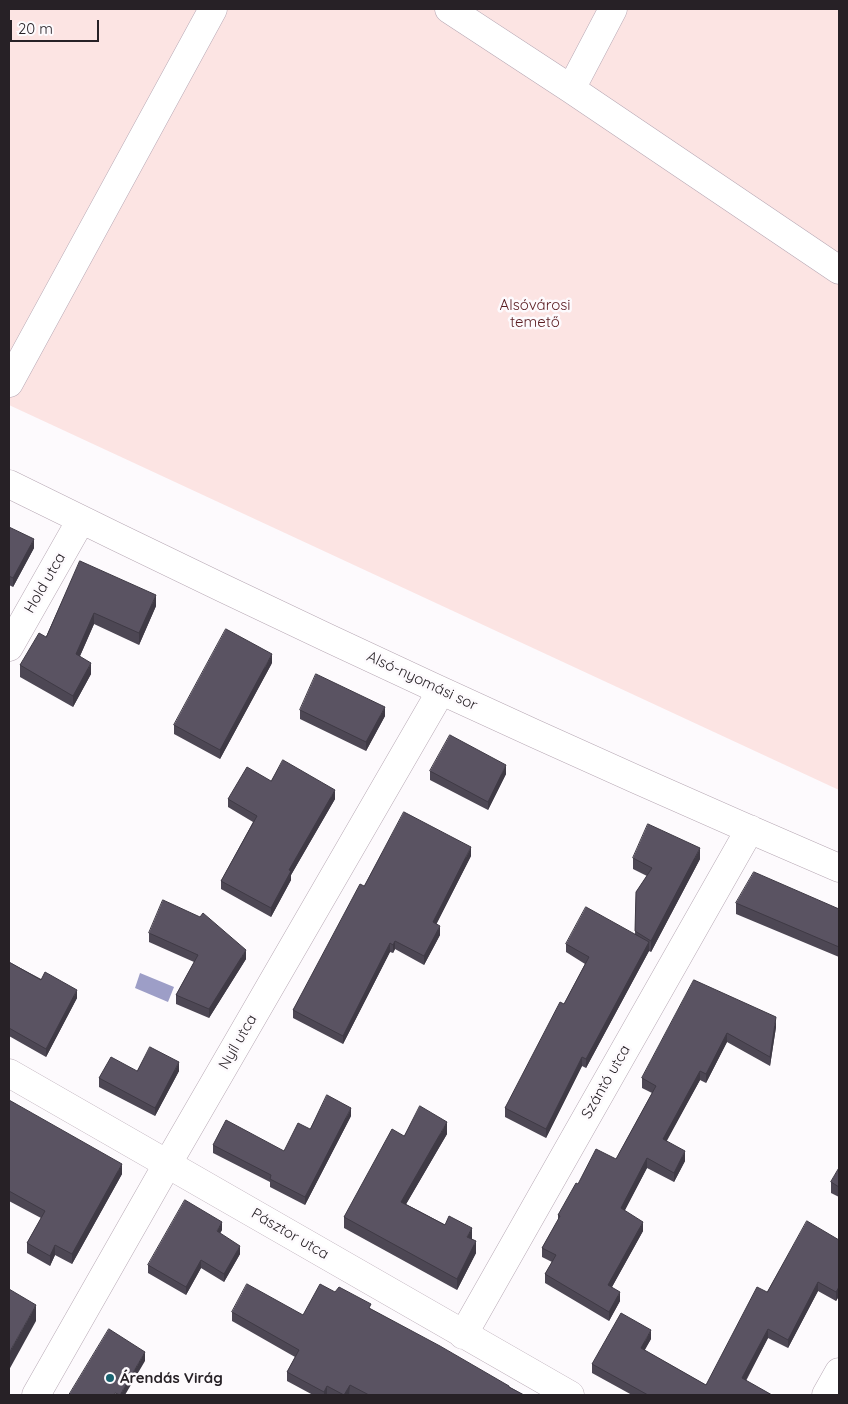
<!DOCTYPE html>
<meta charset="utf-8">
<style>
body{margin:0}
#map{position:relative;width:848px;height:1404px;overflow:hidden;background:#fdfafd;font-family:Quicksand,sans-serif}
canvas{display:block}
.frame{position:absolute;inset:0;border:10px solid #272126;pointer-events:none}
.scale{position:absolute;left:10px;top:20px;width:89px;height:22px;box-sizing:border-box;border:2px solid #272126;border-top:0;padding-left:6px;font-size:15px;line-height:18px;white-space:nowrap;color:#272126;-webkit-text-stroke:4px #fdfafd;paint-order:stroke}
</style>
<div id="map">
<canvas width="848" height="1404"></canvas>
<div class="frame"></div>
<div class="scale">20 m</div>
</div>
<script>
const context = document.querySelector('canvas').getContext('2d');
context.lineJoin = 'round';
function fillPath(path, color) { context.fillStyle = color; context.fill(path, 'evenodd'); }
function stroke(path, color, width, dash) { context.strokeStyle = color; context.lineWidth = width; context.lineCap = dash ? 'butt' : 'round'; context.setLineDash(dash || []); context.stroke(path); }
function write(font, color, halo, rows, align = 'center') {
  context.font = font + ' Quicksand,sans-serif'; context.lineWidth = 5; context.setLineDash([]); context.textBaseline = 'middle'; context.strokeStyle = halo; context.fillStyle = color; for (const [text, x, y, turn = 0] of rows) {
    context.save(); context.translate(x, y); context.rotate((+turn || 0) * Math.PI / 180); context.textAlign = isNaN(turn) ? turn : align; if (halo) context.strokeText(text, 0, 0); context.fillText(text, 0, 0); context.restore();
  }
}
const green = new Path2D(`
 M9 9H839V790L9 405Z`);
const water = new Path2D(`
 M140 973 174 987 168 1002 135 988Z`);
const minor = new Path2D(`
 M449 9 571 89 839 270
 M571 89 613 9
 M9 383 213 9
 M9 484C282 619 559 748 839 868
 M9 647 81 520
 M9 1073C197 1179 382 1289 570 1395
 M463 1335 750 829
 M36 1395 168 1163 441 691
 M826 1395 839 1372`);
const wall = new Path2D(`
 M9 527 34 548 13 587 9 585Z
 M80 561 156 606 139 645 94 624 80 656 91 674 73 707 20 677V665L46 637Z
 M272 663 220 759 174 734V725Z
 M300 710 385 716 366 751 300 719Z
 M430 771 506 774 488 810 430 780Z
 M271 781 335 799 291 875V880L271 917 221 889V881L253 822 228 807V799Z
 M471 856 436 924 440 935 424 965 395 949 393 953 390 952 343 1044 293 1018V1010L364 886Z
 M633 858 700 859 651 952 649 951 586 1068 582 1066 546 1138 505 1117V1108L564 1004 585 964 566 952V944L635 934 636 892 647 876 633 869Z
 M736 903 839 909V957L736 914Z
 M149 933 246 959 209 1018 176 1004V995L194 962 149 942Z
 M9 962 77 998 46 1057 9 1036Z
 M694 980 776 1027 770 1066 727 1042 706 1083 700 1080 666 1141 685 1161 674 1182 647 1168 624 1211 643 1231 612 1287 620 1301 609 1321 545 1283V1274L552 1262 542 1257V1248L558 1220V1215L578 1184 616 1159 652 1093 642 1088V1078Z
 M137 1071H179L155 1116 99 1087V1078Z
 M9 1100 122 1174 72 1264 55 1255 50 1266 27 1253V1243L41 1218 9 1201Z
 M351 1116 305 1205 270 1187V1182L213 1153V1145L284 1151 310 1129Z
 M447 1134 406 1204 472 1239 476 1253 457 1290 344 1228V1217L404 1136Z
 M839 1168V1197L831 1193V1182Z
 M222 1230 220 1233 240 1254 224 1282 201 1268 186 1295 148 1273V1265Z
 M839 1240V1296L836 1301 818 1291 788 1348 768 1338 746 1381 772 1395H632L592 1373V1364L651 1339 644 1350 706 1385 767 1292Z
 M335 1292 371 1309 524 1395H313L287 1381V1372L295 1357 232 1321V1312L303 1315Z`);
const shadedWall = new Path2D(`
 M34 539V548L13 587V578Z
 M156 595V606L139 645V633Z
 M94 613V624L76 665V654Z
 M272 654V663L220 759V750Z
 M91 663V674L73 707V696Z
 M385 707V716L366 751V742Z
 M506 765V774L488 810V802Z
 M335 790V799L291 875V880L271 917V908L289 870Z
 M471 847V856L433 931V922Z
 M700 848V859L651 952V941Z
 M440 926V935L424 965V956Z
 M395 941V949L393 953V945Z
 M649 942V951L586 1068V1059Z
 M390 943V952L343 1044V1036Z
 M246 950V959L209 1018V1009Z
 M77 990V998L46 1057V1049Z
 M776 1017V1027L770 1066V1057Z
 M727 1033V1042L706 1083V1074Z
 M582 1057V1066L546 1138V1129Z
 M179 1062V1071L155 1116V1108Z
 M700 1071V1080L663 1148V1139Z
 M351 1108V1116L305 1205V1197Z
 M447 1122V1134L401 1213V1202Z
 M685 1151V1161L674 1182V1173Z
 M647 1158V1168L621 1218V1208Z
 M122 1164V1174L72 1264V1254Z
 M222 1222V1230L217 1239V1231Z
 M643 1222V1231L608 1294V1285Z
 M472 1228V1240L467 1237Z
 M476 1241V1253L457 1290V1279Z
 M55 1245V1255L50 1266V1256Z
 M240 1246V1254L224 1282V1274Z
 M201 1260V1268L186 1295V1287Z
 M818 1282V1291L788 1348V1340Z
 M839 1287V1296L836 1301V1292Z
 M620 1292V1301L609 1321V1312Z
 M36 1305V1321L9 1370V1353Z
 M768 1329V1338L742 1387V1378Z
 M651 1330V1339L641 1357V1348Z
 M145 1352V1361L125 1395H120Z
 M350 1385 349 1395H344Z
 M327 1386V1395H324V1392Z`);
const building = new Path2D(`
 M9 527 34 539 13 578 9 576Z
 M80 561 156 595 139 633 94 613 76 654 91 663 73 696 20 665 39 633 46 637Z
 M226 629 272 654 220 750 174 725Z
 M316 674 385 707 366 742 300 710Z
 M450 735 506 765 488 802 430 771Z
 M283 760 335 790 289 870 291 871 271 908 221 881 257 816 228 799 247 767 271 781Z
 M404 812 471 847 433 922 440 926 424 956 395 941 393 945 390 943 343 1036 293 1010 360 884 364 886Z
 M648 824 700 848 651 941 635 931 636 892 652 868 633 858Z
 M754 872 839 909V947L736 903Z
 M163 900 200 917 203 913 246 950 209 1009 176 995 198 955 149 933Z
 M586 907 649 942 586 1059 582 1057 546 1129 505 1108 560 1002 564 1004 589 957 566 944Z
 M9 962 41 980 45 972 77 990 46 1049 9 1028Z
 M694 980 776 1017 770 1057 727 1033 706 1074 700 1071 663 1139 685 1151 674 1173 647 1158 621 1208 643 1222 608 1285 620 1292 609 1312 545 1274 556 1255 542 1248 560 1216 558 1215 576 1183 578 1184 596 1149 616 1159 656 1086 642 1078Z
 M150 1047 179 1062 155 1108 99 1078 111 1057 137 1071Z
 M327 1095 351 1108 305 1197 270 1179 271 1175 213 1145 226 1120 284 1151 298 1123 310 1129Z
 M9 1100 122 1164 72 1254 55 1245 50 1256 27 1243 45 1211 9 1191Z
 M420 1106 447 1122 401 1202 445 1225 449 1216 472 1228 467 1237 476 1241 457 1279 344 1217 392 1129 404 1136Z
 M839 1168V1187L831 1182Z
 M185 1200 222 1222 217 1231 240 1246 224 1274 201 1260 186 1287 148 1265Z
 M807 1221 839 1240V1287L836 1292 818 1282 788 1340 768 1329 742 1378 772 1395H648L592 1364 621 1313 651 1330 641 1348 706 1385 757 1287 767 1292Z
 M247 1284 303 1315 320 1284 335 1292 339 1287 371 1304 369 1308 440 1346 509 1386V1387L524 1395H369L350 1385 344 1395 327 1386 324 1392 287 1372 299 1350 232 1312Z
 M9 1289 36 1305 9 1353Z
 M109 1329 145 1352 120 1395 115 1393 114 1395H69Z`);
const markers = [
 [110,1378,5,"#1a6370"]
];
const parkNames = [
 ["Alsóvárosi",535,305],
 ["temető",535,322]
];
const streetNames = [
 ["Hold utca",45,583,-60],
 ["Alsó-nyomási sor",422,681,25],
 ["Nyíl utca",238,1042,-60],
 ["Szántó utca",606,1082,-60],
 ["Pásztor utca",290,1234,30]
];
const poiNames = [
 ["Árendás Virág",120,1378]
];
fillPath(green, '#fce4e3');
fillPath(water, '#9d9ec7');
stroke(minor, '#b7a8b4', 29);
stroke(minor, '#fff', 28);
fillPath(wall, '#4d4754');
fillPath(shadedWall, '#3f3a45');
fillPath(building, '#5a5362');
stroke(building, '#3f3a45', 1);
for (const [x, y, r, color] of markers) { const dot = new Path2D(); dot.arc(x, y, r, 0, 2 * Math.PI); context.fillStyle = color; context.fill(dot); stroke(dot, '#fdfafd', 2); }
write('15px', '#591b20', '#fdfafd', parkNames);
write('15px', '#272126', '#fdfafd', streetNames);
write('bold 15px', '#272126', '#fdfafd', poiNames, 'left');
</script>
